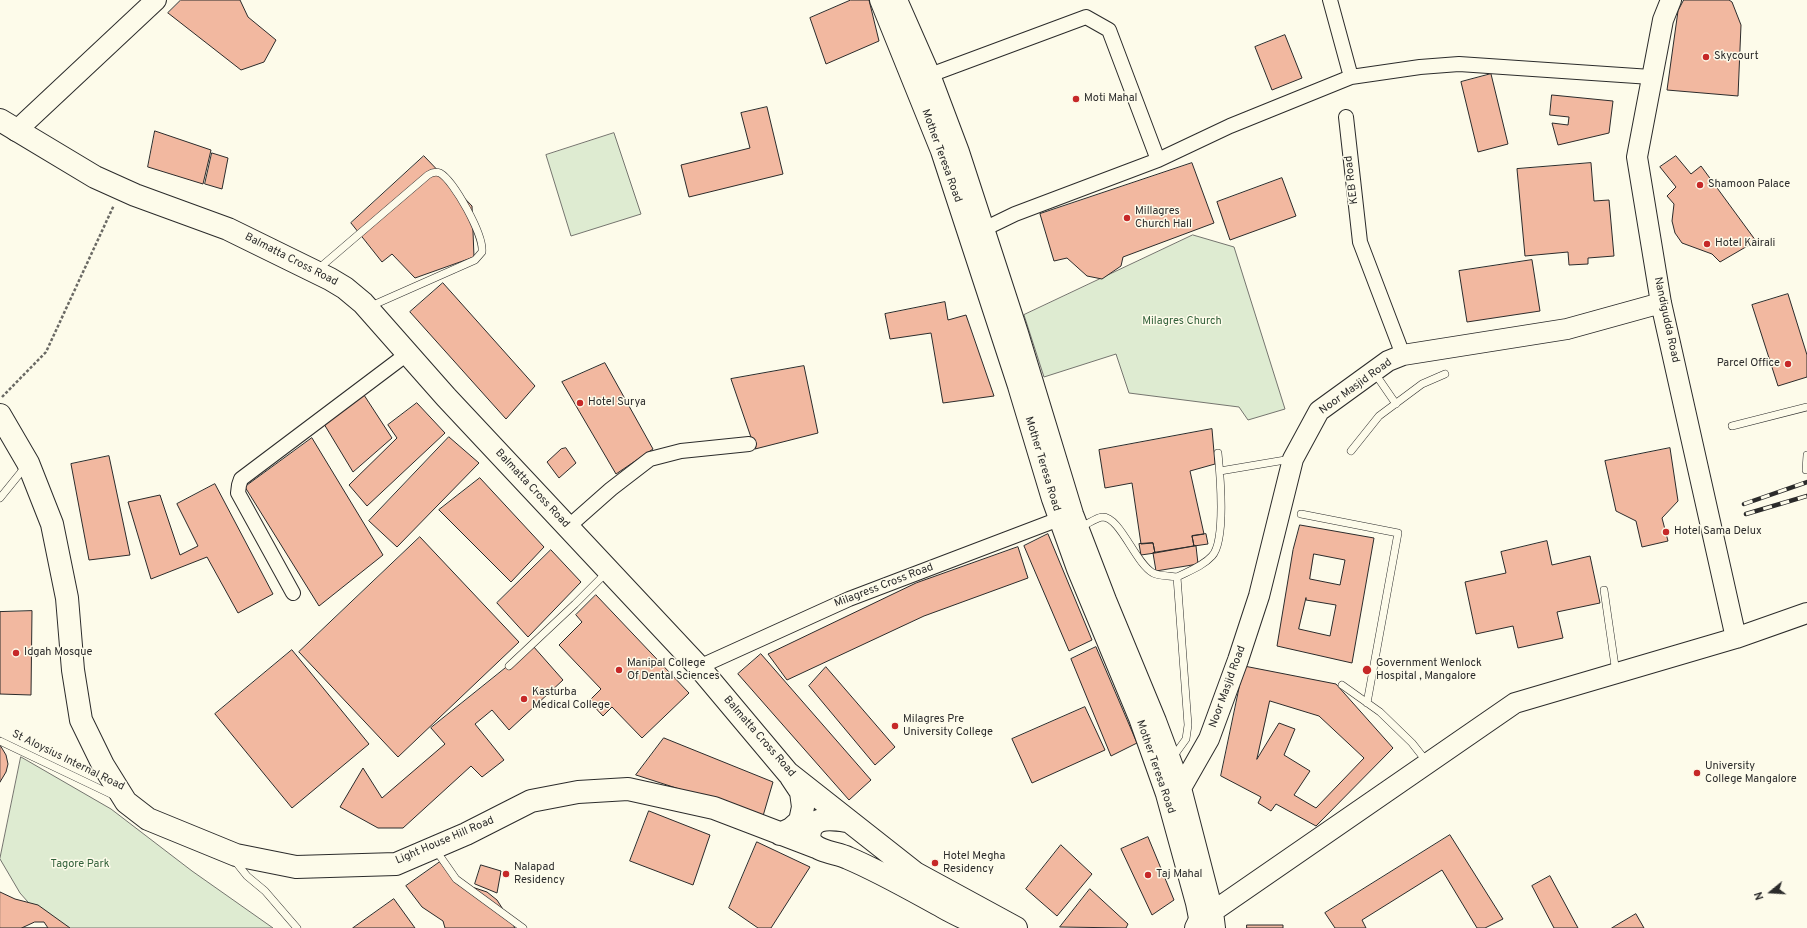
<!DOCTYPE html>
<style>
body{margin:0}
#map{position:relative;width:1807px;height:928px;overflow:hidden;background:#fdfbea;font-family:Overpass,sans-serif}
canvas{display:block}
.north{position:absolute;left:1751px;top:872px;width:40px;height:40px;-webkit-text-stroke:3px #fdfbea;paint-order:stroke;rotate:252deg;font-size:11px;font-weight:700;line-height:16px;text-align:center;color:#2b2b2b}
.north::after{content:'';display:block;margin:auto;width:14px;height:18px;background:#2b2b2b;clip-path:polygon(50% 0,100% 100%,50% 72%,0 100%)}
</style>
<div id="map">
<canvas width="1807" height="928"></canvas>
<div class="north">N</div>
</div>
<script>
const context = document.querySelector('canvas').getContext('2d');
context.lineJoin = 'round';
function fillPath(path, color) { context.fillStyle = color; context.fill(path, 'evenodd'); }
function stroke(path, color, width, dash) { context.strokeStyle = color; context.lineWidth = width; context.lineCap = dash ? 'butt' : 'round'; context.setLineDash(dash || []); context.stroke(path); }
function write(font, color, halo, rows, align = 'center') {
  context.font = font + ' Overpass,sans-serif'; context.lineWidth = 3; context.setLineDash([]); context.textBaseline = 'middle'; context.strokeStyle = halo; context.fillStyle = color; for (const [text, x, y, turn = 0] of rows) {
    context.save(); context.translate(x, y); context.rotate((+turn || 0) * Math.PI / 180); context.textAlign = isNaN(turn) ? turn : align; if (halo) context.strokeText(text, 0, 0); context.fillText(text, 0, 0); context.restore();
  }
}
const green = new Path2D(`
 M614 133 641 214 571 236 546 155Z
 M1193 235 1234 247 1285 409 1248 420 1239 407 1129 393 1116 354 1044 377 1024 315Z
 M21 757 111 809 192 871 273 928H51L20 893 0 859Z`);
const building = new Path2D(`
 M181 0H240L248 17 276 40 264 62 241 70 168 13Z
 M851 0H869L879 41 826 64 810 18Z
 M1684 0H1729L1732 2 1741 25 1738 96 1667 90 1678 11Z
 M1285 35 1302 78 1272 90 1255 47Z
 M1491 74 1508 144 1478 152 1461 82Z
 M1552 95 1613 101 1609 133 1558 145 1552 123 1568 125 1569 117 1550 115Z
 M767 107 783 174 689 197 681 165 750 148 741 113Z
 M155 131 211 150 203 184 148 167Z
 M212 153 228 158 222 189 205 184Z
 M424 156 472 206 474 257 415 278 392 254 382 262 351 223Z
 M1676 156 1691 174 1701 166 1756 241 1720 262 1712 254 1682 243 1675 233 1672 221 1674 204 1667 196 1676 187 1660 167Z
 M1192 163 1214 223 1123 257 1121 266 1102 279 1087 276 1067 258 1054 261 1040 214Z
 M1591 163 1594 201 1609 200 1614 256 1588 258V264L1569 265 1568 252 1525 256 1517 169Z
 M1282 178 1296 216 1230 240 1217 202Z
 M1532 260 1540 311 1467 322 1459 271Z
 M443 283 535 386 506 419 410 312Z
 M1788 294 1807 355V377L1778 386 1752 305Z
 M945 302 948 320 966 315 994 396 943 403 931 333 890 339 885 314Z
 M605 363 653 449 616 474 562 382Z
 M804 366 818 433 755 449 731 379Z
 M364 395 392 438 353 472 324 424Z
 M417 403 445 433 367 506 349 485 397 438 388 425Z
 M1212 429 1215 464 1190 471 1204 534 1192 536 1194 546 1155 553 1153 543 1141 544 1132 483 1105 488 1099 450Z
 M449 437 479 463 397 547 369 521Z
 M312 438 383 555 319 606 245 487Z
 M566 448 576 463 559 478 547 462 561 449Z
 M1670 448 1678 501 1662 518 1668 541 1642 547 1636 521 1616 511 1605 461Z
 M109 456 130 555 89 560 71 464Z
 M480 478 544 547 511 582 439 510Z
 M215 484 273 594 238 613 207 557 151 579 128 502 160 495 180 555 198 546 177 504Z
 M1300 525 1374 538 1352 663 1277 646 1293 550ZM1314 554 1345 560 1340 585 1310 579ZM1306 598V600L1336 605 1330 636 1299 629Z
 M1048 534 1092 640 1069 651 1024 546Z
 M1206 534 1208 544 1194 546 1192 536Z
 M420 537 519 642 398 757 299 652Z
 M1547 541 1552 565 1590 556 1600 603 1557 612 1563 638 1518 648 1513 626 1476 634 1465 582 1506 573 1501 552Z
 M1153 543 1155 553 1141 555 1139 544Z
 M1196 546 1198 564 1156 571 1153 553Z
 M1018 547 1028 578 924 616 787 680 768 654 916 583Z
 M551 550 581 582 528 637 497 603Z
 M596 595 689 693 642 738 612 707 603 716 589 701 601 689 559 645 582 622 576 615Z
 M32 611 31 695 0 694V612Z
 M533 646 563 680 509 730 492 710 475 724 504 760 482 777 471 766 403 828H378L340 807 363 768 382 798 445 744 431 728Z
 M1096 647 1137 743 1111 756 1071 659Z
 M292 650 369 744 292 808 215 714Z
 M761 654 871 780 849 800 738 674Z
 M1244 666 1336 684 1393 748 1316 826 1276 804 1271 811 1258 803 1261 797 1221 776ZM1270 701 1319 716 1364 758 1316 808 1294 795 1310 771 1284 755 1295 729 1279 723 1257 759Z
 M826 667 895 747 875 765 809 686Z
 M1085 707 1105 750 1032 783 1012 739Z
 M664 738 773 782 763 816 636 775Z
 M0 745 6 755 8 764 6 772 0 782Z
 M649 811 710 835 693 885 630 861Z
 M1450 835 1503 919 1485 928H1477L1442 870 1362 920 1366 928H1335L1325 913Z
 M1148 837 1174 900 1152 915 1121 849Z
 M757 842 810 867 771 928H758L729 908Z
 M1061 845 1092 874 1057 916 1026 889Z
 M440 862 458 885 475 888 487 892 497 900 515 928H445L443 921 422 907 406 886Z
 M481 865 501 871 497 893 475 884Z
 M1550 876 1578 928H1554L1532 886Z
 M1090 889 1128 924 1126 928 1060 927Z
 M0 892 15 899 38 905 70 928H0Z
 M394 899 415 928H353Z
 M1636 914 1644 928H1612Z
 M35 922H44L48 928H22Z
 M1247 925H1283V928H1247Z`);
const path = new Path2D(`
 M2 397 46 352 114 205`);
const lane = new Path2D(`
 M317 270 428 175C431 173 435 171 440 173 454 181 484 235 482 252L475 260 371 306
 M1374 372 1396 404
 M1732 426 1807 407
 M1351 451 1379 416 1422 384 1445 374
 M1806 470 1807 455
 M1220 471 1291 459
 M0 498 26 466
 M1301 514 1398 533 1367 703
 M1080 527C1086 525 1096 518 1102 517 1120 516 1135 563 1153 573 1159 576 1170 576 1177 577L1188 725 1186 739 1173 757
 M1177 577C1189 571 1203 566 1212 556 1226 541 1220 473 1218 453
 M1604 590 1616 673
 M509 666 575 604 607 572
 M1342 685 1380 712 1412 743 1427 762
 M0 741 115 796
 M435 849 456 879 523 928
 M235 861 247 876 265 891 297 928`);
const street = new Path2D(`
 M1330 0 1351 77
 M930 75 1086 17 1109 30 1158 160
 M1346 117 1360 242 1403 355
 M984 229 1015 214 1158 160 1230 126 1351 77 1420 67 1459 64 1651 77
 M568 527 611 489 650 459 681 451 749 444
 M293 593 238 493 239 485 241 479 407 354
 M699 667 849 599 1067 516`);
const secondary = new Path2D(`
 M880 0 941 151 1018 386 1052 499 1077 569 1139 718 1166 794 1196 903 1201 928
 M897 0 930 75 959 152 1018 333 1073 514 1106 600 1156 721 1181 788 1213 912 1215 928
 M1671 0 1663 20 1637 157 1661 303 1736 638
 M16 131 156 0
 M1172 791 1181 788 1209 739 1238 660 1259 596 1293 459 1319 411 1388 361 1403 355 1567 329 1661 303
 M1202 919 1515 703 1736 638 1807 613`);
const primary = new Path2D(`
 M0 120 95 177 135 195 228 229 330 279 345 288 363 303 446 397 699 667 788 773 915 873 1016 928
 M0 415 28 463 52 524 67 598 73 670 81 720 103 765 126 802 148 819 236 855 296 867 396 864 466 834 531 801 578 792 628 789 714 808 816 847
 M847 821C835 819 814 815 810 831 809 836 809 839 812 843 819 852 837 853 848 858 881 872 912 890 943 907 957 915 971 921 985 928
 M780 834 791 829 800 821 803 807 801 792 791 777
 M1196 928 1200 920`);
const rail = new Path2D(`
 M1744 504 1807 482
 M1746 514 1807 496`);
const markers = [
 [1706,57,4,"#c62828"],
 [1076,99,4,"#c62828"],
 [1700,185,4,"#c62828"],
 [1127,218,4,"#c62828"],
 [1707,244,4,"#c62828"],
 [1788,364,4,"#c62828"],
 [580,403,4,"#c62828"],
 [1666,532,4,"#c62828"],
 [16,653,4,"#c62828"],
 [619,670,4,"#c62828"],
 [1367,670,5,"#c62828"],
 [524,699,4,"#c62828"],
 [895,726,4,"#c62828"],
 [1697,773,4,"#c62828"],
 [935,863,4,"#c62828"],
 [506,874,4,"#c62828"],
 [1148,875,4,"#c62828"]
];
const poiNames = [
 ["Skycourt",1714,57],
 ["Moti Mahal",1084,99],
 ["Shamoon Palace",1708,185],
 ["Millagres",1135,212],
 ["Church Hall",1135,225],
 ["Hotel Kairali",1715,244],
 ["Parcel Office",1780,364,"right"],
 ["Hotel Surya",588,403],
 ["Hotel Sama Delux",1674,532],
 ["Idgah Mosque",24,653],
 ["Manipal College",627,664],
 ["Of Dental Sciences",627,677],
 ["Government Wenlock",1376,664],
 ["Hospital , Mangalore",1376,677],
 ["Kasturba",532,693],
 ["Medical College",532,706],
 ["Milagres Pre",903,720],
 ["University College",903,733],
 ["University",1705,767],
 ["College Mangalore",1705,780],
 ["Hotel Megha",943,857],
 ["Residency",943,870],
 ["Nalapad",514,868],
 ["Residency",514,881],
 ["Taj Mahal",1156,875]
];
const streetNames = [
 ["Mother Teresa Road",941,156,70],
 ["KEB Road",1352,180,-97],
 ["Balmatta Cross Road",291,260,27],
 ["Nandigudda Road",1666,320,78],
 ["Noor Masjid Road",1356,387,-36],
 ["Mother Teresa Road",1042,464,73],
 ["Balmatta Cross Road",532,489,47],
 ["Milagress Cross Road",884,586,-21],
 ["Noor Masjid Road",1228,687,-70],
 ["Balmatta Cross Road",759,737,49],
 ["St Aloysius Internal Road",68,761,26],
 ["Mother Teresa Road",1155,767,71],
 ["Light House Hill Road",445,841,-23]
];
const parkNames = [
 ["Milagres Church",1182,322],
 ["Tagore Park",80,865]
];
fillPath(green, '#deebd1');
stroke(green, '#74746e', 1);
fillPath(building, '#f2b8a0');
stroke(building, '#2b2b2b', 1);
stroke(lane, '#2b2b2b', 8);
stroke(street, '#2b2b2b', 16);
stroke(secondary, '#2b2b2b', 22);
stroke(primary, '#2b2b2b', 24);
stroke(path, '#6a6964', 2.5, [3, 2]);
stroke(lane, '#fdfbea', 7);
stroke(street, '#fdfbea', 14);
stroke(secondary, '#fdfbea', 20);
stroke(primary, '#fdfbea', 22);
stroke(rail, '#2b2b2b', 4.5);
stroke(rail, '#fdfbea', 3, [9]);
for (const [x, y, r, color] of markers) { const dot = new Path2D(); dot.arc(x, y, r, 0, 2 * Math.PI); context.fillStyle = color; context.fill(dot); stroke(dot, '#fdfbea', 1.5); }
write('11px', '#2b2b2b', '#fdfbea', poiNames, 'left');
write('11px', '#2b2b2b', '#fdfbea', streetNames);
write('11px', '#34623c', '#fdfbea', parkNames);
</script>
